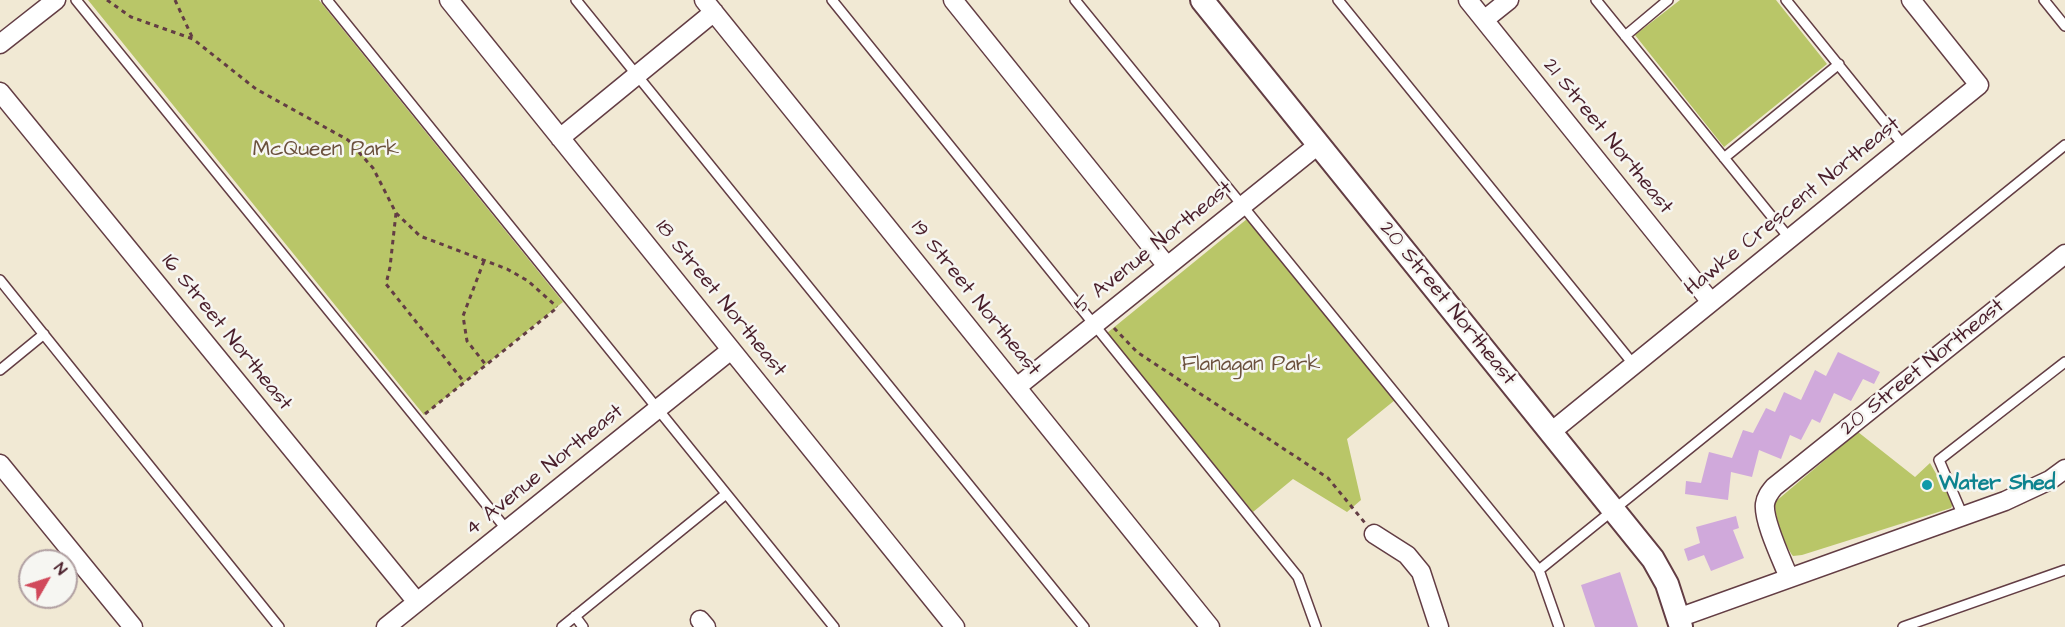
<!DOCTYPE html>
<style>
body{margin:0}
#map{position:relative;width:2065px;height:627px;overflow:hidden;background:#f1e9d4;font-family:"Architects Daughter",sans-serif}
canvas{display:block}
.north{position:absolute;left:18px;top:549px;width:60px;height:60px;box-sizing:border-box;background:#f6f6f2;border:2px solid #b1a0a2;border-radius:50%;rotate:51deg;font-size:16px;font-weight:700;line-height:24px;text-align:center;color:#4a1f2b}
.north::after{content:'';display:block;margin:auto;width:21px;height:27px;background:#d1495b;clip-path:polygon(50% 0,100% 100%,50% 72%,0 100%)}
</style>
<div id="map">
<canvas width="2065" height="627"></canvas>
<div class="north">N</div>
</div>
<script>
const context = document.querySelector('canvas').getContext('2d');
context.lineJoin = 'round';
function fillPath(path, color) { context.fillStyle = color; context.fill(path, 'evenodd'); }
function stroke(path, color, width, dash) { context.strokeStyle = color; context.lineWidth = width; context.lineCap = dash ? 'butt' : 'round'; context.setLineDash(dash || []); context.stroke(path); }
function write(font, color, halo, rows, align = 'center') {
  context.font = font + ' "Architects Daughter",sans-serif'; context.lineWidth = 5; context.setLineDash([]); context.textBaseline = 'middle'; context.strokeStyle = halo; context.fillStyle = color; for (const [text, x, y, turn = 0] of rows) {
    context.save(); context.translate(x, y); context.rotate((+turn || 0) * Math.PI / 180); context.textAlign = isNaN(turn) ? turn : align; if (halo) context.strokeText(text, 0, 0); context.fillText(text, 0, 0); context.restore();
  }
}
const green = new Path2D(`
 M88 0H319L563 302 424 415Z
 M1680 0H1776L1827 64 1724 147 1635 35Z
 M1247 219 1395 400 1347 439 1361 500 1347 512 1293 479 1253 512 1107 333Z
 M1858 432 1915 477 1930 463 1953 504 1951 508 1802 555 1793 556C1785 546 1774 515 1775 502Z`);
const building = new Path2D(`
 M1838 352 1880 372 1874 384 1863 379 1851 401 1834 393 1820 423 1812 419 1801 440 1790 435 1781 459 1759 450 1752 477 1731 472 1728 500 1685 494 1686 481 1701 483 1709 452 1732 458 1743 430 1753 433 1766 408 1775 412 1784 392 1801 400 1815 370 1826 376Z
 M1736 516 1739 528 1733 530 1744 558 1711 571 1704 555 1688 561 1684 549 1700 543 1696 527Z
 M1620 572 1638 627H1595L1581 585Z`);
const path = new Path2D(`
 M107 0 131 17 193 39 256 89 348 140 373 168 396 213 390 267 386 284 464 382
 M175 0 193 39
 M396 213 420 236 507 269 528 281 557 307
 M484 261 463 316 467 341 486 365
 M1114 328 1137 352 1328 478 1365 523
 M425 414 558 307`);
const service = new Path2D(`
 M76 0 507 530
 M327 0 834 627
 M576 0 1084 627
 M832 0 1298 577 1316 627
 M1075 0 1539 570 1559 627
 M1338 0 1634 365
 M1596 0 1790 239
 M1786 0 1904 146
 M2044 0 2065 26
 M1625 36 1668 0
 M1724 158 1839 64
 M0 280 279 627
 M0 370 44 334
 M1963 516 1939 460 2065 362
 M1539 570 2065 145
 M575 616 583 627
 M562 627 726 494
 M1903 627 2065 570`);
const minor = new Path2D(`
 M449 0 955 627
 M704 0 1210 627
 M953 0 1167 266
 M1468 0 1711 302
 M1484 20 1509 0
 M0 44 56 0
 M0 92 417 602
 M560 138 714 12
 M1017 387 1318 145
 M1551 432 1979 85 1911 0
 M0 464 133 627
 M1374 534 1407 555 1421 572 1439 627
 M1789 578C1782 560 1763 521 1765 504 1766 497 1769 493 1774 487L2065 254
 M1678 618 2005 501 2050 480 2065 469
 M700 620 706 627
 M386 627 731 350`);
const tertiary = new Path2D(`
 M1202 0 1653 559 1667 584 1681 627`);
const markers = [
 [1927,485,6,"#0f9aa8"]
];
const streetNames = [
 ["21 Street Northeast",1607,137,51],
 ["Hawke Crescent Northeast",1793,207,-39],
 ["5 Avenue Northeast",1154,248,-39],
 ["18 Street Northeast",720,299,51],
 ["19 Street Northeast",975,299,51],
 ["20 Street Northeast",1447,304,51],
 ["16 Street Northeast",226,333,51],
 ["20 Street Northeast",1923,368,-39],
 ["4 Avenue Northeast",545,471,-39]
];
const parkNames = [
 ["McQueen Park",326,151],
 ["Flanagan Park",1251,366]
];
const cultureNames = [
 ["Water Shed",1939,485]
];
fillPath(green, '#b9c668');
fillPath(building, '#d0a9db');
stroke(service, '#633d44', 12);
stroke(minor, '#633d44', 21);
stroke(tertiary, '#633d44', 26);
stroke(path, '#633d44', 3, [4.5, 4.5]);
stroke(service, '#fff', 9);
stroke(minor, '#fff', 18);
stroke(tertiary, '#fff', 22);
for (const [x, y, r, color] of markers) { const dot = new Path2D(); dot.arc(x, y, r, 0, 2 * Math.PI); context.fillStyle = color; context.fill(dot); stroke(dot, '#f6f6f2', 2); }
write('21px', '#4a1f2b', '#f6f6f2', streetNames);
write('21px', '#6b513d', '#f6f6f2', parkNames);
write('bold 21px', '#0d838f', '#f6f6f2', cultureNames, 'left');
</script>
